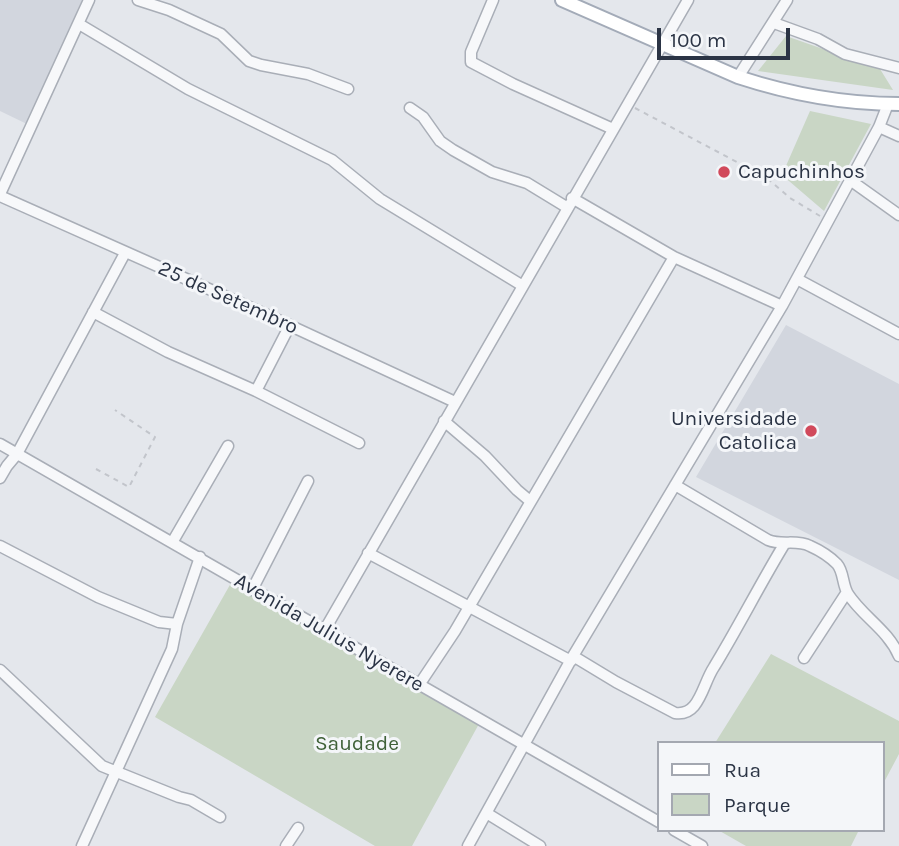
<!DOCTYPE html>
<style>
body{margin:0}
#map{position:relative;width:899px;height:846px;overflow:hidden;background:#e4e7ec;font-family:Karla,sans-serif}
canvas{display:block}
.legend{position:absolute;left:657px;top:741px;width:228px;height:91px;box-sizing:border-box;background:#f4f6f9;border:2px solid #a4a8b1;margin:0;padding:9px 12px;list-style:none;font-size:21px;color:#2b3445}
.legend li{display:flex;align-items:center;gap:14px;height:35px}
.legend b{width:35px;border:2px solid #a4a8b1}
.scale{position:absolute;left:657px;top:28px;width:133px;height:32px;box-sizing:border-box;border:4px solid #2b3445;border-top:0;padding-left:9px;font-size:21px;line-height:24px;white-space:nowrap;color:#2b3445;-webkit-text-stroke:5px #f4f6f9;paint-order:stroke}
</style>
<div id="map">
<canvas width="899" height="846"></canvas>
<ul class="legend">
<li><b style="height:9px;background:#fff"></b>Rua</li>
<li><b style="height:19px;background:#c9d6c5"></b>Parque</li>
</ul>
<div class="scale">100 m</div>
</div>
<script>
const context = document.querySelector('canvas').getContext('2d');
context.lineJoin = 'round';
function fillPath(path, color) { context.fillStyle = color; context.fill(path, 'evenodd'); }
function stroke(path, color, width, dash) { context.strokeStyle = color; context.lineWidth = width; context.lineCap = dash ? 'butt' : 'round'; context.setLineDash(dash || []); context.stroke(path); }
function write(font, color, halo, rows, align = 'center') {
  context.font = font + ' Karla,sans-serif'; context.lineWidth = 6; context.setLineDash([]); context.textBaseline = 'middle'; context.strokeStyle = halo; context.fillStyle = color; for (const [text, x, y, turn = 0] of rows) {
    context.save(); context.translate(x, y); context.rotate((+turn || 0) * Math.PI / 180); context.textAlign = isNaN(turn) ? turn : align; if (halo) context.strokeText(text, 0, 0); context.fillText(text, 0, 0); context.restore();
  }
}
const built = new Path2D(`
 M0 0H82L29 125 0 111Z
 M786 325 899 384V580L696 477Z`);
const green = new Path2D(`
 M786 36 880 69 893 90 758 71Z
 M810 111 871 124 824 211 782 175Z
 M231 583 480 722 412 846H375L155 717Z
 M771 654 899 721V754L883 784V743H715Z
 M718 830H859L851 846H746Z`);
const path = new Path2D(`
 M635 108 767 178 790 198 820 216
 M96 469 129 487 155 437 115 410`);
const minor = new Path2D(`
 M138 0 169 10 221 34 249 61 261 65 308 74 348 89
 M493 0 471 52V62L513 84 613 129
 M774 23 818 39 845 54 899 68
 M79 24 188 89 332 160 380 199 523 286
 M738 77 787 0
 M410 108 423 117 440 141 453 150 492 172 527 183 568 208
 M879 127 899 136
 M850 180 899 215
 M0 194 89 0
 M0 196 265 314 455 402
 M572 198 674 257 782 306
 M797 279 899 334
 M93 312 168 352 256 391 359 443
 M256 391 290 325
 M444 421 485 456 517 490 530 501
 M0 444C220 569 439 697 659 822
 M0 478 7 466 17 454 125 253
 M675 485 768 540C782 546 796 539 810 546 819 550 829 556 837 564 844 572 842 584 848 594 863 617 888 630 899 656
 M173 541 228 446
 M0 546 98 597 159 622 177 624
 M368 553 571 661
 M252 590 308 481
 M324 631 688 0
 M573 656 616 682 675 713C682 714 689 712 694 706 703 695 706 679 714 667 739 626 760 584 785 543
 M804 658 847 592
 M0 670 102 766 179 797 191 800 220 817
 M419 685 455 631 674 257
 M488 814 540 846
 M674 830 702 846
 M82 846 172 649 177 624 200 557
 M286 846 298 828
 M468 846 573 656 782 306 879 127 888 104`);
const major = new Path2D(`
 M562 0 738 77C790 94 844 104 899 104`);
const markers = [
 [724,172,7,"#d1495b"],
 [811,431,7,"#d1495b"]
];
const poiNames = [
 ["Capuchinhos",738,172],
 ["Universidade",797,419,"right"],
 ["Catolica",797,443,"right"]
];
const streetNames = [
 ["25 de Setembro",228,298,24],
 ["Avenida Julius Nyerere",329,633,30]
];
const parkNames = [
 ["Saudade",357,744]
];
fillPath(built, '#d2d6de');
fillPath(green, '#c9d6c5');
stroke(minor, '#a9aeb7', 13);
stroke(major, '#a3abb8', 16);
stroke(path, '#c2c5cb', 2, [5, 5]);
stroke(minor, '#f7f8fa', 10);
stroke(major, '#fff', 12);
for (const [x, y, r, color] of markers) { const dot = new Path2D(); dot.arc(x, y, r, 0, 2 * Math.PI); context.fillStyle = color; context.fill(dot); stroke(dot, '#f4f6f9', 2.5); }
write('21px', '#2b3445', '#f4f6f9', poiNames, 'left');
write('21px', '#2b3445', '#f4f6f9', streetNames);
write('21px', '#3f6138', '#f4f6f9', parkNames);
</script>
